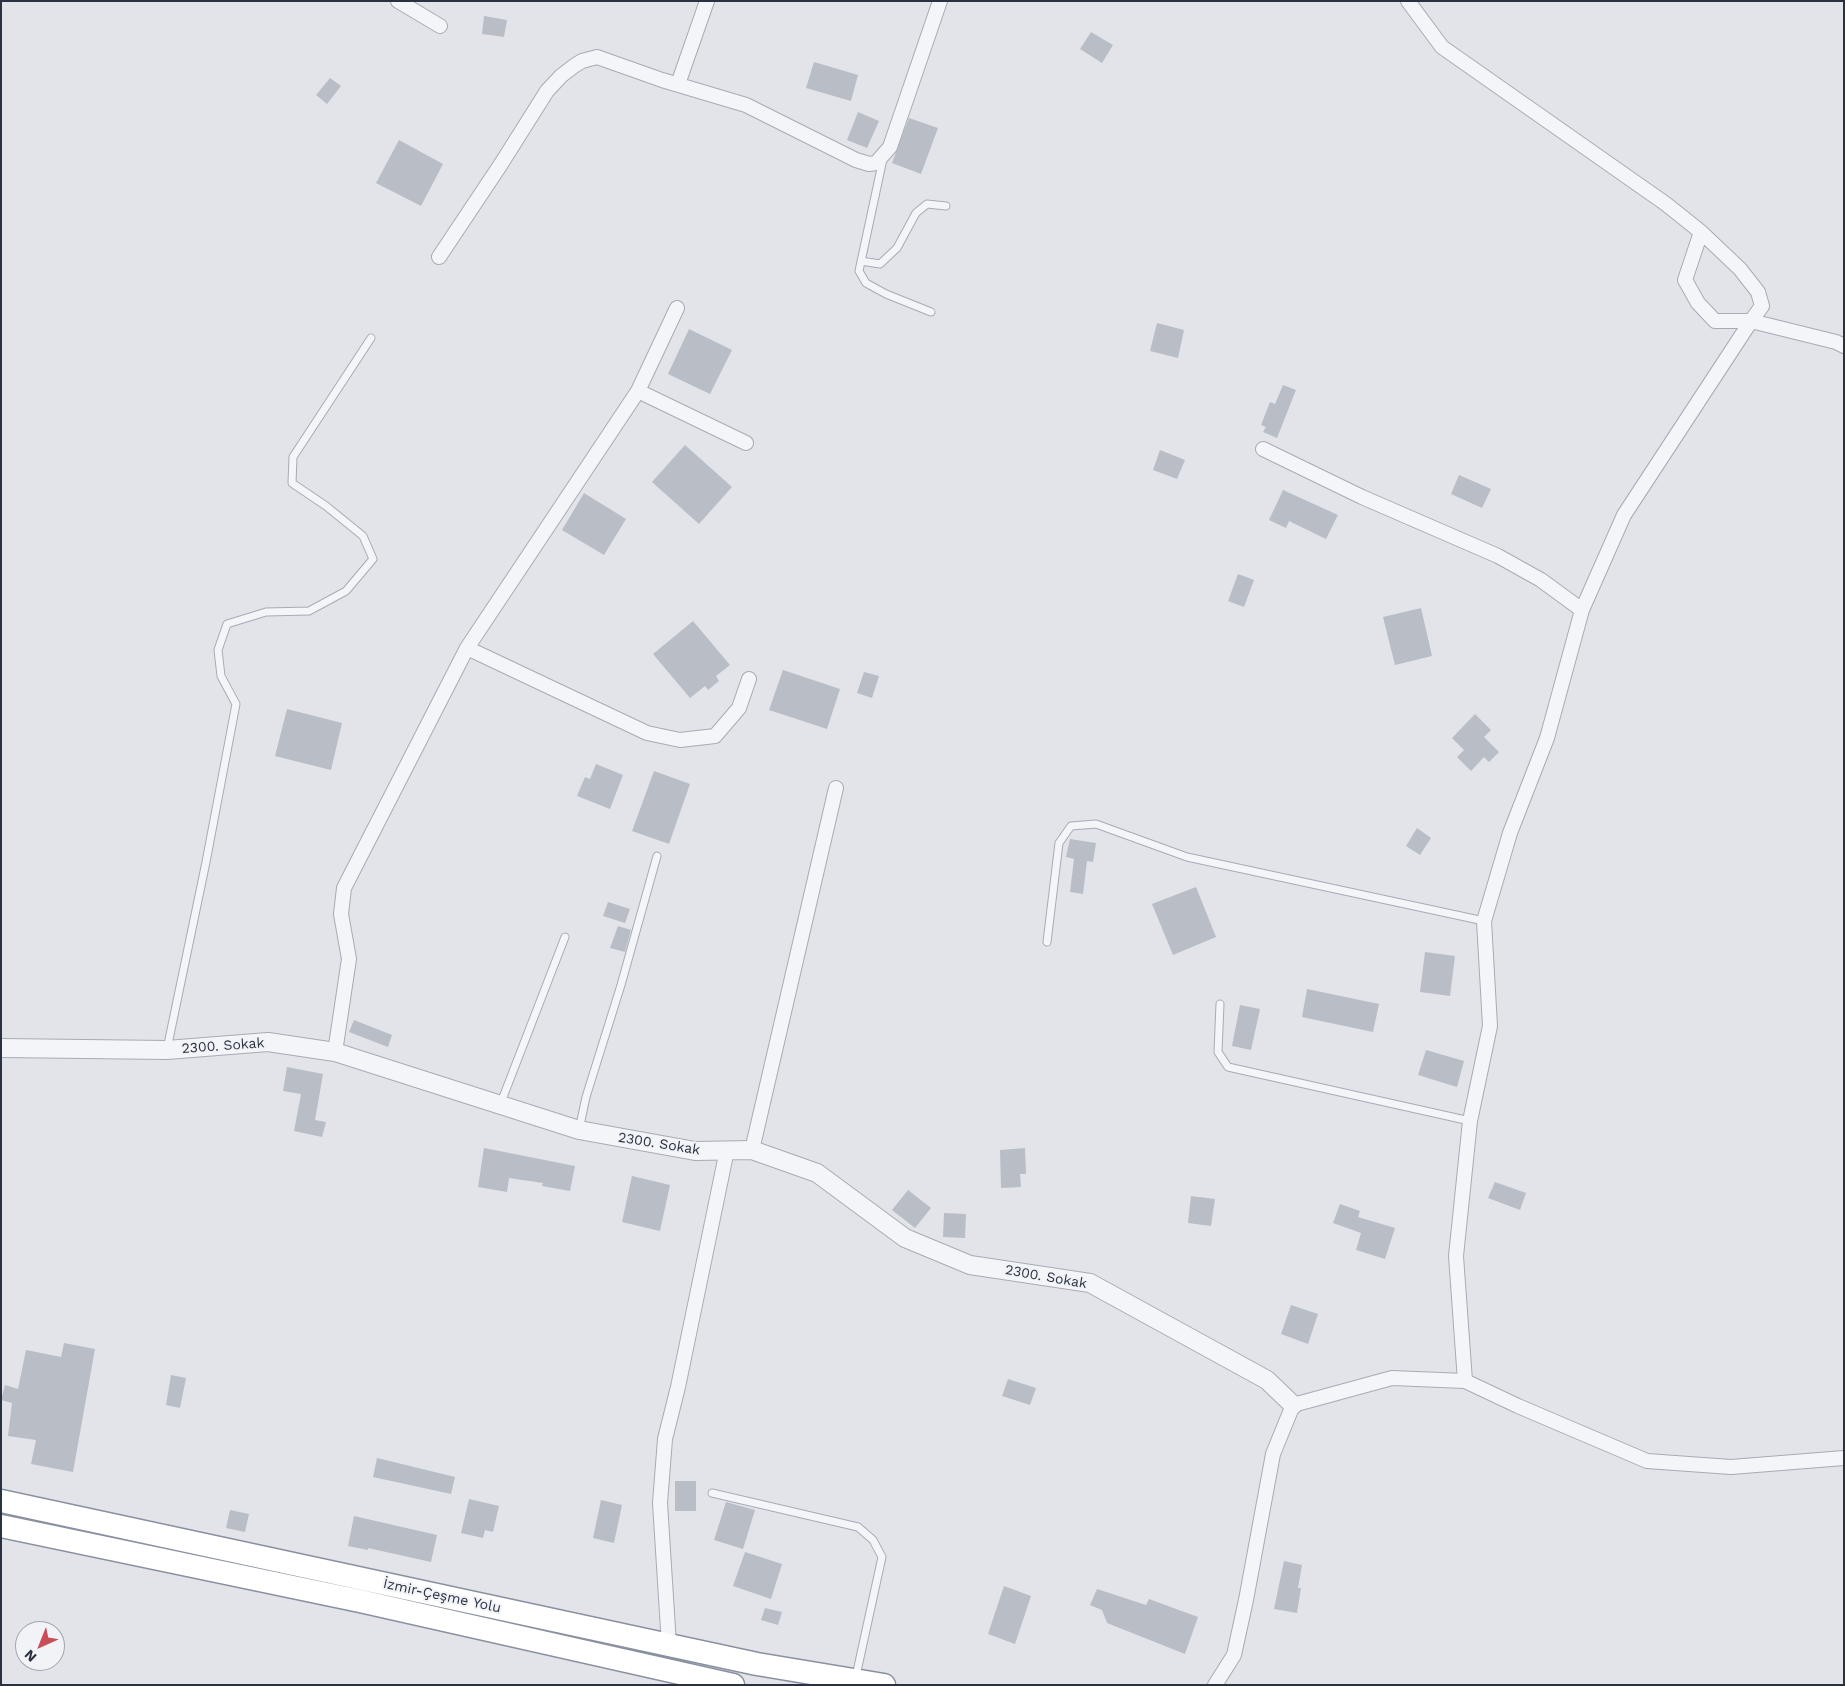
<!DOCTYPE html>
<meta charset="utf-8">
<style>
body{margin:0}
#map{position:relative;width:1845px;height:1686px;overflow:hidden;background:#e2e4ea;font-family:"Work Sans",sans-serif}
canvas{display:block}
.frame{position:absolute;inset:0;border:2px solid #2a3141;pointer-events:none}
.north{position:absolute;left:15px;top:1621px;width:50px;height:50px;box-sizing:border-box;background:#f1f3f7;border:1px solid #a1a5ae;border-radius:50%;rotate:224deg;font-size:14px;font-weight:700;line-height:20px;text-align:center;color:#2a3141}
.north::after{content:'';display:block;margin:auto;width:18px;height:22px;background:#c94c59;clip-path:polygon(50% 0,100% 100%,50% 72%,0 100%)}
</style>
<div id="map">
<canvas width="1845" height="1686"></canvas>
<div class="frame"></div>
<div class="north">N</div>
</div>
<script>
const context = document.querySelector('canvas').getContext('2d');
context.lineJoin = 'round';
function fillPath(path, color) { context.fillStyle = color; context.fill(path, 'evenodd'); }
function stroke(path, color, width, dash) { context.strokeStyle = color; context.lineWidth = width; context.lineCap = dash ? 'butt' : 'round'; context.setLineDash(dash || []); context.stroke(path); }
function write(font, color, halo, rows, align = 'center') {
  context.font = font + ' "Work Sans",sans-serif'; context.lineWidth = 4; context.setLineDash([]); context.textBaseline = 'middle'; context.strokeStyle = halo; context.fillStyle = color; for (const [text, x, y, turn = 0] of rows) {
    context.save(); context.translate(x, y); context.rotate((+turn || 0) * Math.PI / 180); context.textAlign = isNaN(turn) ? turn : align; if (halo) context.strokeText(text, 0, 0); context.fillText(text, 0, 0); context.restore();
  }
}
const building = new Path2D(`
 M484 16 507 20 504 37 482 34Z
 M1091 32 1113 45 1102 63 1080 49Z
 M814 62 858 75 851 101 806 88Z
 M330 78 341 86 327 104 316 95Z
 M858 112 879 121 867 148 847 140Z
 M909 118 938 128 921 174 892 163Z
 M399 140 443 164 421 206 376 183Z
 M1157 323 1184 330 1178 358 1150 351Z
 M689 329 732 350 710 394 668 374Z
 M1283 385 1296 390 1277 438 1263 432 1266 427 1261 425 1270 402 1275 404Z
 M685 445 732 487 699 524 652 482Z
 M1160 450 1185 460 1177 479 1153 470Z
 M1459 475 1491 489 1482 508 1451 494Z
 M1283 490 1338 515 1326 539 1289 521 1286 528 1269 520Z
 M584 493 626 519 604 555 562 530Z
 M1238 574 1254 580 1244 607 1228 601Z
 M1421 608 1432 656 1395 665 1383 617Z
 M693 621 730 665 716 676 719 681 708 690 705 686 690 698 653 654Z
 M783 670 840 689 827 729 769 710Z
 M864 672 879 676 872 698 857 693Z
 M287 709 342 723 331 770 275 756Z
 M1475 714 1491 730 1484 737 1499 752 1489 762 1484 757 1471 771 1457 757 1464 750 1452 738Z
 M596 764 623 775 610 809 577 796 585 777 590 779Z
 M654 771 690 784 669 844 632 831Z
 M1417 828 1431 838 1420 855 1406 846Z
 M1070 839 1096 843 1093 862 1087 861 1083 894 1070 892 1074 859 1066 857Z
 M1196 887 1216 937 1173 955 1152 904Z
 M608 902 630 909 625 923 603 916Z
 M618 926 631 930 625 952 610 948Z
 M1425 952 1455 956 1450 996 1420 992Z
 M1307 989 1379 1004 1373 1032 1302 1017Z
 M1240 1005 1260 1009 1251 1050 1232 1046Z
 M354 1020 392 1035 388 1047 349 1032Z
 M1426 1050 1464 1061 1457 1087 1418 1075Z
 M287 1067 323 1074 315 1120 326 1122 322 1137 294 1131 301 1094 283 1091Z
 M484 1148 575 1166 570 1191 542 1186 543 1183 509 1178 507 1192 478 1187Z
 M1025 1148 1026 1174H1020L1021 1187 1001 1188 1000 1150Z
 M632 1176 670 1185 660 1231 622 1222Z
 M1495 1182 1526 1193 1520 1210 1488 1198Z
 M908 1190 931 1208 915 1228 892 1210Z
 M1191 1196 1215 1199 1211 1226 1188 1223Z
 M1340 1204 1360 1211 1358 1217 1395 1228 1385 1259 1356 1250 1361 1233 1333 1223Z
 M944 1213 966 1214 965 1238 943 1237Z
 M1291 1305 1318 1314 1308 1344 1281 1334Z
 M64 1343 95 1349 73 1472 31 1464 36 1440 8 1436 12 1403 1 1400 5 1385 18 1389 26 1350 61 1357Z
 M171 1375 186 1378 180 1408 166 1405Z
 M1008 1379 1036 1388 1030 1405 1002 1396Z
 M377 1458 455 1477 451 1494 373 1477Z
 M675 1481H696V1511H675Z
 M469 1499 499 1506 493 1532 485 1530 483 1538 461 1533Z
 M601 1500 622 1505 614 1543 593 1538Z
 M726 1502 755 1510 743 1549 714 1540Z
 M230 1510 249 1514 245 1532 226 1528Z
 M354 1516 437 1535 431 1562 368 1548V1550L348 1546Z
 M745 1552 782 1564 771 1599 733 1586Z
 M1284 1561 1302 1565 1298 1588H1301L1297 1613 1274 1609Z
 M1004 1586 1031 1596 1015 1644 988 1634Z
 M1097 1589 1146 1605 1149 1599 1198 1617 1185 1654 1107 1623 1102 1610 1090 1605Z
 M765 1608 782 1612 778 1625 761 1620Z`);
const service = new Path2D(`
 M883 159 859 271 866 283 886 294 931 312
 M861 261 880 264 897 248 916 213 927 204 946 206
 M1047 942 1059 843 1071 826 1096 824 1187 857 1484 921
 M1220 1004 1218 1052 1228 1067 1470 1121
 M167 1049 206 862 236 704 221 676 218 650 227 624 266 612 309 611 346 591 373 559 363 536 326 506 292 483 293 457 371 338
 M500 1105 565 937
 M579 1130 586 1097 621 985 657 856
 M712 1493 858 1527 873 1540 882 1557 856 1676`);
const minor = new Path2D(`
 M398 1 440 26
 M1408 1 1442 47 1666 204 1701 232 1685 280 1698 303 1715 321H1751L1836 342 1844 346
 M678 84 707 1
 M439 257 501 164 547 91 561 76 574 66 582 61 597 57 662 80 746 105 856 160 869 164 876 163 890 147 940 1
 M638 391 746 443
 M1263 449 1362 497 1498 556 1541 580 1582 610
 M467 648 647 733 680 740 715 736 739 708 749 679
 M335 1052 349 959 341 914 344 888 467 648 638 391 677 308
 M752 1150 836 788
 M1465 1381 1456 1256 1470 1121 1490 1026 1484 921 1510 833 1547 738 1582 610 1624 515 1751 321 1762 306 1758 292 1740 269 1701 232
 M669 1645 660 1503 665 1439 678 1387 727 1150
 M1215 1685 1234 1655 1246 1600 1273 1454 1293 1405 1392 1378 1465 1381 1518 1406 1647 1461 1731 1467 1844 1458`);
const tertiary = new Path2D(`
 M1 1048 167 1050 268 1042 335 1052 579 1130 695 1151 752 1150 817 1173 905 1238 970 1265 1090 1283 1267 1380 1293 1405`);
const trunk = new Path2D(`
 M1 1501 757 1664 884 1685
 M1 1526 360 1601 733 1685`);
const streetNames = [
 ["2300. Sokak",223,1046,-4],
 ["2300. Sokak",659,1144,9],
 ["2300. Sokak",1046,1277,10],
 ["İzmir-Çeşme Yolu",442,1596,12]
];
fillPath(building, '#b9bdc6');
stroke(service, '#a7abb4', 9);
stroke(minor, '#a7abb4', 16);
stroke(tertiary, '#a7abb4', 20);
stroke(trunk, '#8991a0', 25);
stroke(service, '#f4f5f8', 7);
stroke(minor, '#f4f5f8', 14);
stroke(tertiary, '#f4f5f8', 18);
stroke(trunk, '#fff', 22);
write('14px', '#2a3141', '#f1f3f7', streetNames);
</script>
